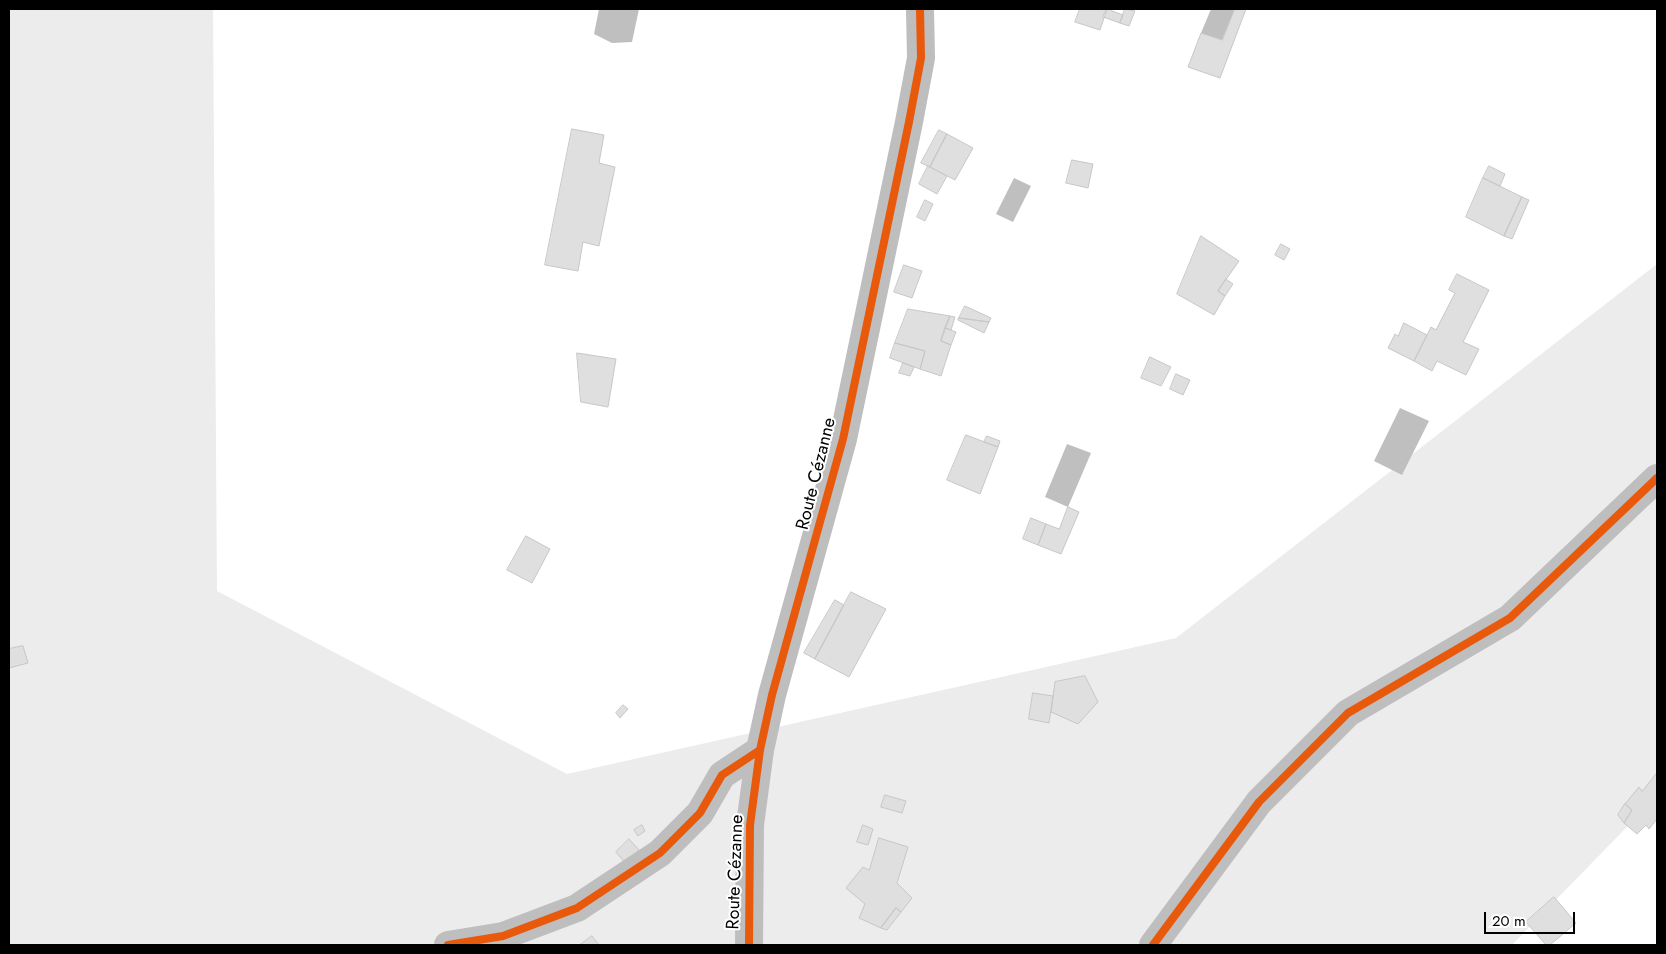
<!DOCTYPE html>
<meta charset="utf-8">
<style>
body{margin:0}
#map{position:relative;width:1666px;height:954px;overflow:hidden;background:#fff;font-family:Jost,sans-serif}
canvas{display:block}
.frame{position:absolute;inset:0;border:10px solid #000;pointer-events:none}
.scale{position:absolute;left:1484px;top:912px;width:91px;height:22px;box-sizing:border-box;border:2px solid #000;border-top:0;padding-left:6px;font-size:15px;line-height:18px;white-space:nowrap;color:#000;-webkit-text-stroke:4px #fff;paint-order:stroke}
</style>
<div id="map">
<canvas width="1666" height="954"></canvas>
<div class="frame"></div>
<div class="scale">20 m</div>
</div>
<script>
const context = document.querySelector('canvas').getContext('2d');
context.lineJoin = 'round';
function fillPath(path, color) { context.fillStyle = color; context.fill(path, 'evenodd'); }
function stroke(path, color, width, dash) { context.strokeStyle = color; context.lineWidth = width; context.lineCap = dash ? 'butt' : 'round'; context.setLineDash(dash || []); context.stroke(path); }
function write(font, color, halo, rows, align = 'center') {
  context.font = font + ' Jost,sans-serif'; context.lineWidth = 4; context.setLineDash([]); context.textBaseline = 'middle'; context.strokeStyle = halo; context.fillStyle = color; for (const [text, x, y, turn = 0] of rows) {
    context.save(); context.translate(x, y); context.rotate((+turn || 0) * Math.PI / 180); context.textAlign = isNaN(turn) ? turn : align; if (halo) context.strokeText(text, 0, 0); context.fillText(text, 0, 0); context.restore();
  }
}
const green = new Path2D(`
 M9 9H213L217 591 567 774 1176 638 1657 264V796L1512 945H9Z`);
const water = new Path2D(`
 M599 9H639L632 42 612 43 594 34Z
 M1211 9H1235L1222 40 1201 33Z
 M1014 178 1031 186 1013 222 996 214Z
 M1400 408 1429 421 1402 475 1374 461Z
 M1067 444 1091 453 1068 507 1045 497Z`);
const building = new Path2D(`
 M1080 9H1107L1100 30 1075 22Z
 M1107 9H1112V11L1123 15 1120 23 1103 17Z
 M1125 9 1135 11 1129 26 1120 23Z
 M1235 9H1246L1220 78 1188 67 1201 33 1222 40Z
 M572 129 604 135 599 163 615 167 599 246 583 242 578 271 545 265Z
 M939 130 947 134 930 167 921 163Z
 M947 134 973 148 955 180 930 167Z
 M1072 160 1093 164 1088 188 1066 183Z
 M928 166 947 176 937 194 919 184Z
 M1489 166 1505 174 1500 186 1483 178Z
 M1483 178 1522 197 1504 236 1466 217Z
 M1522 197 1529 200 1512 239 1504 236Z
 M925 200 933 204 925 221 917 217Z
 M1201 236 1239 261 1218 291 1225 296 1214 315 1177 294Z
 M1281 244 1290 249 1284 260 1275 255Z
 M904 265 922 271 912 298 894 292Z
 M1457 274 1489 290 1463 342 1479 349 1466 375 1437 361 1432 371 1414 361 1431 327 1436 330 1455 293 1449 290Z
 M1226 279 1233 284 1225 296 1218 291Z
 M965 306 991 318 989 322 959 318Z
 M908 309 950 316 941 341 951 345 941 376 920 369 925 351 895 343Z
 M950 316 955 317 951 330 945 328Z
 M959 318 989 322 984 333 958 320Z
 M1404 323 1427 335 1414 361 1388 348 1395 334 1398 336Z
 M945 328 956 332 951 345 941 341Z
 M895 343 925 351 920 369 890 358Z
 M577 353 616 359 608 407 581 402Z
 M1150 357 1171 367 1161 386 1141 378Z
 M903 363 914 367 910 376 899 373Z
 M1176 374 1190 380 1183 395 1170 389Z
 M966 435 998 447 980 494 947 480Z
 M987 436 1000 441 998 447 984 442Z
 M1068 507 1079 512 1061 554 1038 545 1046 524 1059 529Z
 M1031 518 1046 524 1038 545 1023 539Z
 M526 536 550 549 532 583 507 570Z
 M851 592 886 609 849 677 815 659Z
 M835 600 844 605 815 659 804 653Z
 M23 646 28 663 9 668V649Z
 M1085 676 1098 702 1078 724 1051 712 1055 682Z
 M1033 693 1053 696 1049 723 1029 719Z
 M623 705 628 709 620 718 616 713Z
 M1657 773V819L1649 829 1646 825 1637 834 1624 823 1632 810 1625 804 1639 787 1642 791Z
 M885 795 906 801 902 813 881 807Z
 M1625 804 1632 810 1624 823 1618 815Z
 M642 825 645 831 638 836 634 830Z
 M863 825 873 829 868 845 857 842Z
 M879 838 908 847 897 883 912 898 901 912 896 908 881 928 859 918 865 904 846 888 863 867 869 870Z
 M629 839 639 850 625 863 616 852Z
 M1554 897 1576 923 1550 945H1546L1526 922Z
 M896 908 901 912 887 930 881 928Z
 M592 936 599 945H580Z`);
const minor = new Path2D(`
 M448 945 503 936 577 908 660 853 700 813 722 775 760 750
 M1153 945 1259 802 1348 713 1510 618 1657 478`);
const tertiary = new Path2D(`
 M749 945 750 825 760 750 772 695 843 439 909 122 921 58 920 9`);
const cycleway = new Path2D(`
 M448 945 503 936 577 908 660 853 700 813 722 775 760 750
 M749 945 750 825 760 750 772 695 843 439 909 122 921 58 920 9
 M1153 945 1259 802 1348 713 1510 618 1657 478`);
const streetNames = [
 ["Route Cézanne",817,474,-76],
 ["Route Cézanne",736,872,-88]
];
fillPath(green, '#ececec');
fillPath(water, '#bfbfbf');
fillPath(building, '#dfdfdf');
stroke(building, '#c7c7c7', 1);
stroke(minor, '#bebebe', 28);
stroke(tertiary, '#bebebe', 28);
stroke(cycleway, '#e8590c', 8);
write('18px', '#000', '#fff', streetNames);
</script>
